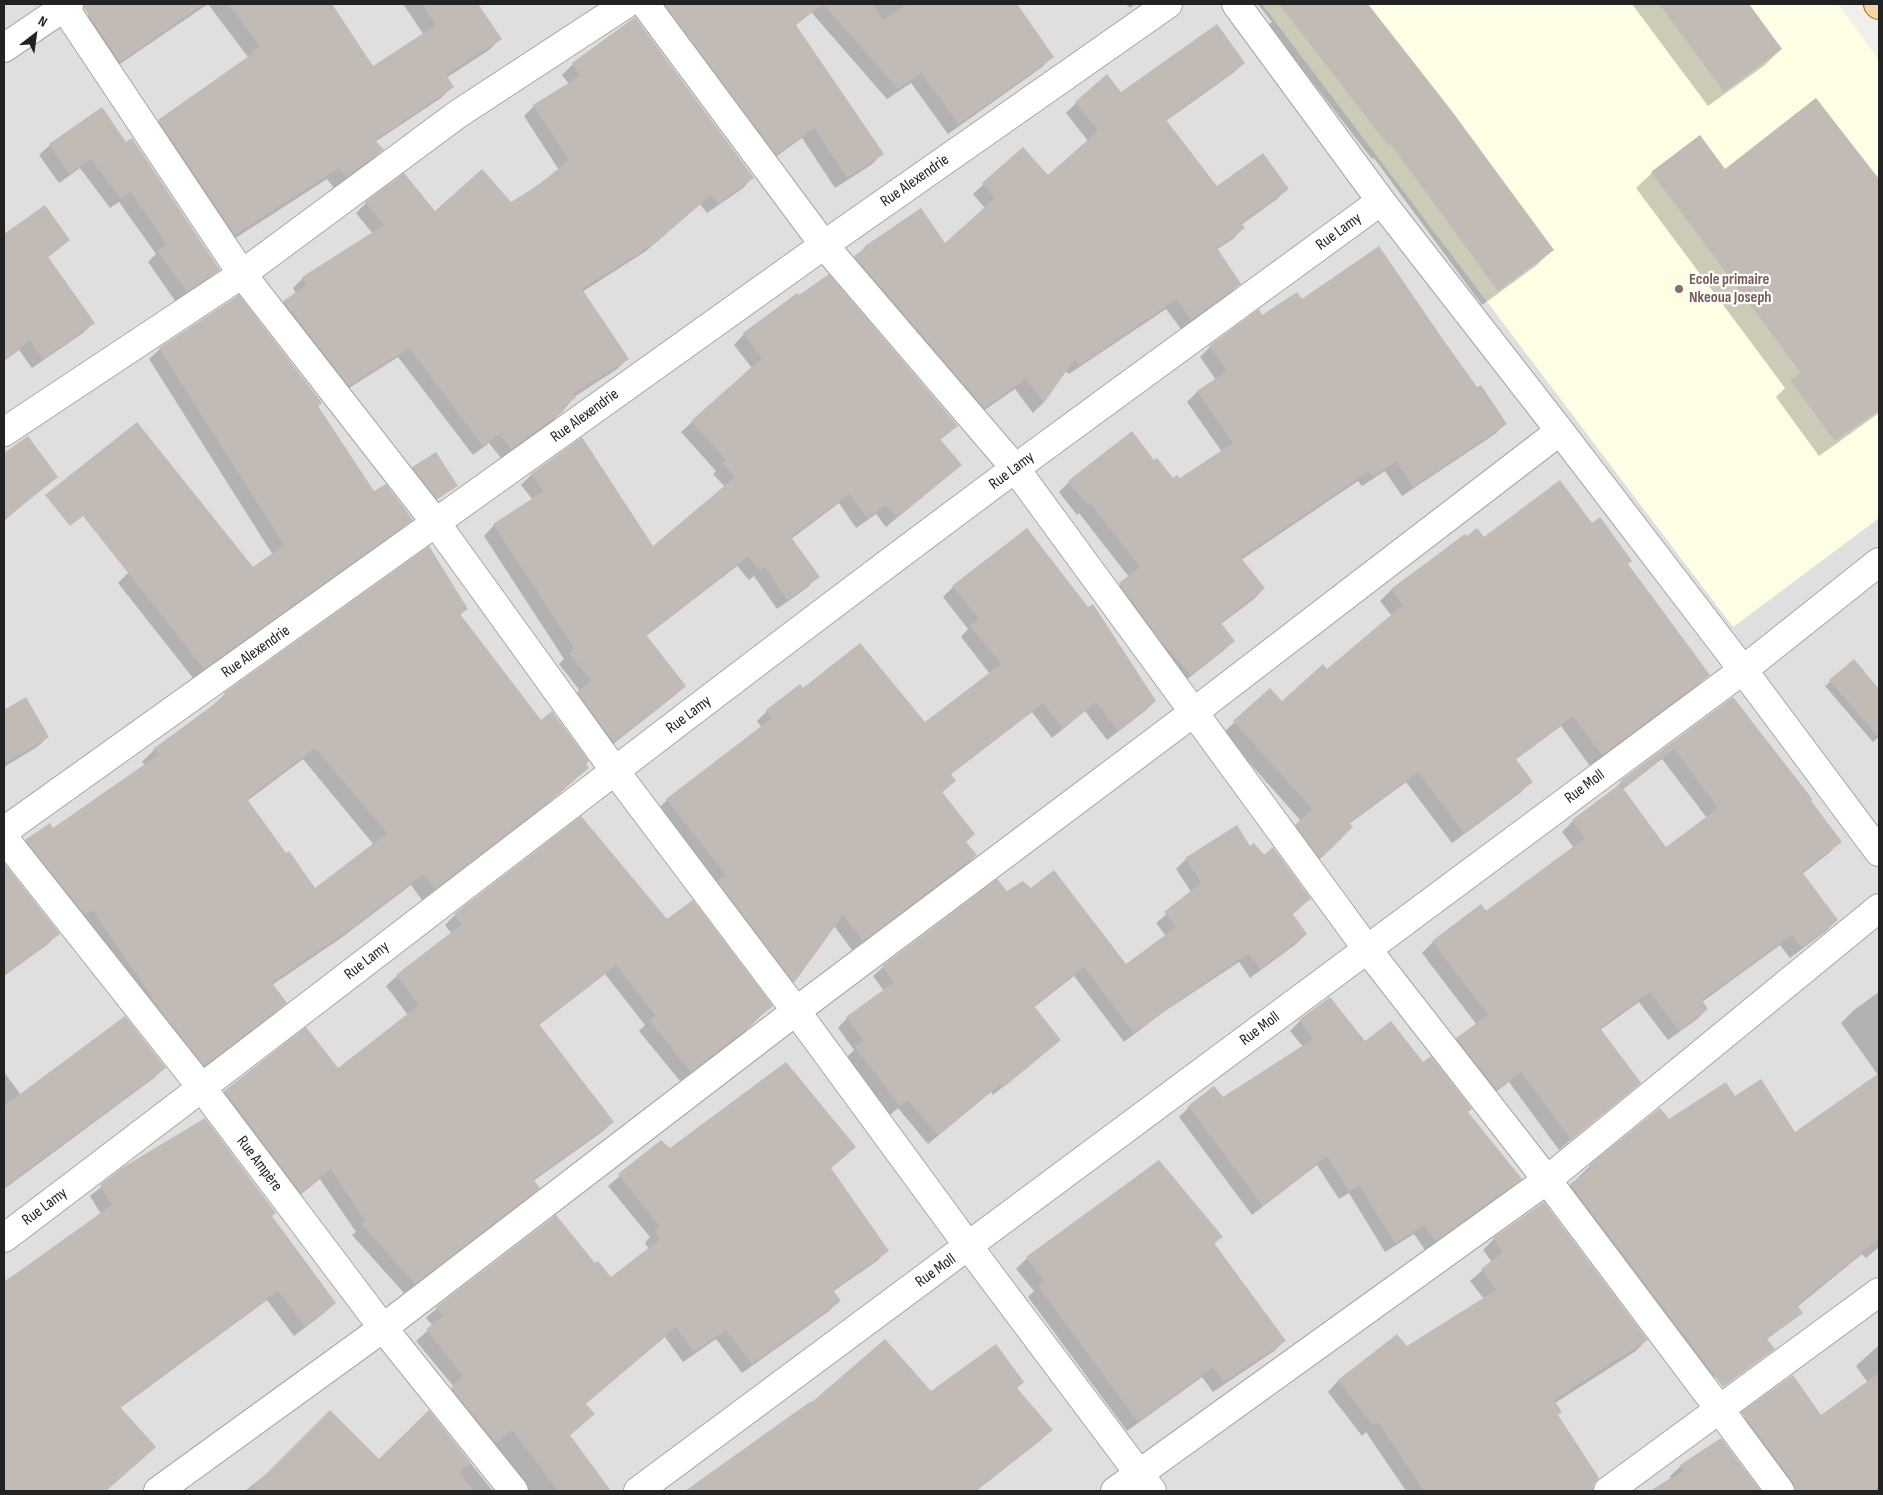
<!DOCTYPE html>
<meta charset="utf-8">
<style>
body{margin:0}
#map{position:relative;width:1883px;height:1495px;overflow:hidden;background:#f1efe9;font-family:"Sofia Sans Condensed",sans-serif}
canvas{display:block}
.frame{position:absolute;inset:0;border:5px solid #222;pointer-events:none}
.north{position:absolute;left:10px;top:10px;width:50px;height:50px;-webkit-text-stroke:4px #fff;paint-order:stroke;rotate:30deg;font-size:14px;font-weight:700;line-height:20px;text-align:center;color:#222}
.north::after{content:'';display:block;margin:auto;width:18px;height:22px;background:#222;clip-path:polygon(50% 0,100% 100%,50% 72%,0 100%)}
</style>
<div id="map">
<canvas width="1883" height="1495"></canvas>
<div class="frame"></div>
<div class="north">N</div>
</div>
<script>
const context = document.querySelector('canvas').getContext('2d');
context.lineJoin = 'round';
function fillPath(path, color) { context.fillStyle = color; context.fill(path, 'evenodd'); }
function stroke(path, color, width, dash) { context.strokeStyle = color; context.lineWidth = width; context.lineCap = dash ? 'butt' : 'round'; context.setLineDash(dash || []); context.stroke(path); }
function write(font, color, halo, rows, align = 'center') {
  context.font = font + ' "Sofia Sans Condensed",sans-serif'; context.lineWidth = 4.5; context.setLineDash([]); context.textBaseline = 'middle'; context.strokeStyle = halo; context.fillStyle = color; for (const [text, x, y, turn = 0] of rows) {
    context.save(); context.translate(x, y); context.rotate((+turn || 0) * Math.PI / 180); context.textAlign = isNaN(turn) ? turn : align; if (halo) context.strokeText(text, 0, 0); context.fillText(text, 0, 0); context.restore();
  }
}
const residential = new Path2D(`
 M4 4H1262L1733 627 1879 518V1491H4Z`);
const education = new Path2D(`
 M1262 4H1838L1879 60V518L1733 627Z`);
const shadow = new Path2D(`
 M104 4H208L108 72 77 26 88 15Z
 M208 4H330L373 68 424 35 403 4H476L500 39 489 50 446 78 452 87 441 98 375 142 382 150 371 161 334 188 327 179 223 246 147 132 159 121 248 57Z
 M656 4H1016L1052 57 1042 67 948 134 911 83 887 99 811 12 795 26 882 154 871 165 835 188 802 138 764 165Z
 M1126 4H1135L1130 8Z
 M1258 4H1367L1450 111 1552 250 1537 265 1482 305 1374 158 1372 159 1268 25 1272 22Z
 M1632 4H1747L1781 49 1765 65 1708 106Z
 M635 19 753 177 743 188 707 213 700 204 646 251 582 292 627 359 617 369 574 397V398L553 421 501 458 489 443 473 455 398 357 338 395 273 312 283 302 296 293 293 288 303 278 373 234 356 213 366 203 435 213 511 204 559 170 524 116 534 106 569 84 562 75 573 64Z
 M1244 63 1233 73 1166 121 1217 188 1287 189 1277 199 1241 225 1243 228 1233 239 1216 250 1239 284 1229 294 1181 329 1166 309 1069 374 1065 371 1043 403 1033 413 1015 389 973 418 845 268 865 247 921 210 944 245 985 208 973 194 1023 149 1047 177 1088 141 1066 113 1076 103Z
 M1815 99 1879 181V270L1857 287 1879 316V413L1819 456 1776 397 1785 388 1636 188 1652 173 1725 170Z
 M101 109 219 269 208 280 176 302 148 262 156 254 119 202 110 208 80 168 59 183 39 155 50 145Z
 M45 207 69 240 47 258 93 323 83 333 32 368 19 350 4 361V236Z
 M238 297 317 407 373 493 411 519 401 530 193 678 118 583 128 573 253 569 273 555 149 359 160 349Z
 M1301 301 1477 389 1505 424 1495 434 1402 496 1385 471 1362 486 1358 481 1241 560 1264 588 1254 599 1221 624 1234 641 1223 651 1181 684 1109 595 1129 577 1079 513 1077 515 1059 492 1069 482 1154 461 1172 479 1179 480 1222 452 1187 402 1197 392 1216 380 1200 357 1210 347 1262 316Z
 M744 334 957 426 940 440 960 465 886 527 876 514 856 528 839 503 791 539 818 576 808 587 777 609 754 576 749 580 737 566 646 636 685 686 674 696 603 752 568 703 580 691 559 664 564 659 484 536 494 525 533 500 521 485 531 475 581 439 653 548 725 487 713 474 716 471 681 432 752 368 734 345Z
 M11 466 33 495 4 521V472Z
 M413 468 456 486 432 503 408 473Z
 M1592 525 1627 565 1708 675 1697 686 1590 766 1561 726 1515 760 1531 782 1520 793 1452 843 1406 782 1349 824 1341 839 1309 869 1285 837 1301 821 1223 733 1270 690 1282 703 1327 671 1392 616 1380 601 1391 590 1465 535 1466 538H1483Z
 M429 548 466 609 459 616 541 721 588 768 547 804 422 900 411 885 341 938 272 985 285 1002 273 1015 192 1077 14 853 26 841 53 830 145 765 142 762 154 750 212 706 225 694ZM303 759 374 845 315 890 286 854 247 801Z
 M953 587 1155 701 1145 711 1107 740 1085 711 1052 738 1032 712 950 775 954 781 941 793 974 834 965 843 976 855 966 865 852 950 834 926 793 982 784 992 657 810 667 800 762 728 757 721 767 711 800 686 803 690 925 724 990 674 961 637 968 629 943 597Z
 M1854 661 1877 689 1879 687V737L1873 742 1825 686Z
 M25 699 48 737 37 747 4 767V711Z
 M1733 699 1840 842 1829 853 1802 874 1837 920 1826 931 1790 958 1780 945 1702 1002 1707 1009 1696 1020 1668 1040 1639 1002 1600 1030 1640 1082 1559 1150 1509 1082 1485 1100 1446 1050 1457 1039 1477 1025 1422 953 1433 942 1480 906 1485 912 1574 848 1562 832 1573 821 1611 793 1621 782ZM1662 759 1707 818 1666 849 1622 790Z
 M1250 848 1264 857 1309 899 1292 915 1306 934 1296 944 1250 978 1239 962 1162 1013 1124 1042 1074 976 1033 1008 1049 1049 993 1095 991 1092 928 1144 898 1108 890 1115 846 1058 854 1050 838 1028 847 1018 884 991 873 976 883 967 1007 893 1125 966 1166 936 1156 923 1192 893 1176 869 1186 859Z
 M4 865 58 933 48 944 4 976Z
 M455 915 667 921 771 1006 742 1034 680 1081 639 1031 645 1025 605 974 539 1025 613 1122 602 1132 533 1181 538 1188 528 1198 404 1293 352 1235 356 1232 320 1179 290 1203 214 1102 224 1092 306 1029 338 1070 408 1015 386 986 397 976 452 934 445 925Z
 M1879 992V1146H1875L1879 1151V1247L1866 1258 1862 1254 1797 1307 1785 1321 1700 1388 1557 1198 1590 1166 1660 1109 1668 1121 1734 1098 1794 1134 1878 1075 1841 1023 1854 1010Z
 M1330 998 1365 1043 1423 1063 1521 1179 1511 1188 1425 1250 1414 1234 1385 1252 1349 1193 1339 1199 1317 1165 1252 1215 1179 1117 1189 1107 1222 1098 1303 1047 1290 1031 1300 1021Z
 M164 1068 154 1078 4 1189V1072L21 1095Z
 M661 1141 670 1150 854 1147 830 1169 887 1251 877 1261 832 1292 839 1301 829 1311 742 1373 716 1339 683 1362 665 1337 585 1404 583 1424 569 1436 610 1491H516L442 1399 454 1387 416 1341 433 1326 426 1318 437 1308 556 1216 594 1265 610 1279 649 1249 645 1243 650 1237 608 1186Z
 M1159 1162 1221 1237 1214 1244 1284 1341 1274 1351 1213 1392 1202 1377 1127 1431 1028 1297 1034 1291 1016 1269 1027 1258Z
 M123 1169 270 1217 335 1303 324 1313 294 1336 267 1300 120 1408 144 1457 105 1491H4V1278L7 1282 101 1214 90 1196Z
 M1494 1239 1646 1340 1636 1351 1555 1403 1557 1415 1592 1485V1491H1406L1366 1432 1362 1436 1328 1392 1338 1381 1397 1335 1407 1347 1484 1299 1470 1281 1492 1262 1483 1250Z
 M1879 1345V1491H1781L1734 1428 1745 1417 1821 1416 1868 1383 1856 1366Z
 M1016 1389 1051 1430 1041 1440 976 1491H686L811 1403 930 1393Z
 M429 1412 493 1491H245L274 1468 379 1461Z
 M1721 1440 1759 1491H1650L1671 1478 1670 1476 1681 1466Z`);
const building = new Path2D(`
 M84 4H204L120 62 84 8Z
 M228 4H332L373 66 436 25 422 4H478L502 39 446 75 454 87 375 140 384 150 346 177 339 168 235 235 158 120 252 54 251 52 260 46Z
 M664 4H872L883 20 907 4H1017L1054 57 959 124 921 73 898 89 823 4 796 25 884 154 847 178 814 128 776 155Z
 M1279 4H1368L1451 110 1554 250 1498 291 1390 143 1388 145Z
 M1659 4H1749L1782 49 1724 92Z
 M635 17 754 178 718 204 711 195 658 241 582 289 629 359 573 394 576 398 562 407 564 411 511 449 500 434 483 446 409 348 349 386 283 301 307 285 302 277 384 225 365 202 404 173 435 211 482 169 511 202 537 186 569 160 533 105 580 76 572 63Z
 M1217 24 1245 63 1166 120 1217 186 1263 153 1289 189 1241 223 1245 228 1217 248 1241 284 1191 320 1177 299 1080 365 1074 360 1044 403 1026 379 984 408 854 256 866 248 865 246 921 208 945 243 995 198 982 183 1023 147 1048 175 1098 131 1075 102 1107 74 1121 92Z
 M1816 98 1879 179V410L1835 441 1790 380 1801 373 1651 172 1700 135 1725 169Z
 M102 107 126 142 132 138 220 270 187 292 157 251 167 244 130 192 121 199 91 159 69 174 49 144Z
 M45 205 70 240 48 257 95 323 43 359 30 341 4 360V234Z
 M1379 246 1442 338 1477 387 1481 385 1507 424 1413 487 1396 461 1373 477 1369 471 1241 558 1265 588 1221 623 1235 641 1191 675 1159 639 1119 583 1140 567 1090 503 1087 505 1068 481 1132 431 1154 460 1157 458 1173 478 1177 475 1180 478 1233 443 1197 391 1227 371 1209 346 1259 309 1262 315 1297 292 1302 299Z
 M829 274 958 426 940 439 962 465 897 518 886 505 867 518 849 494 791 537 820 577 787 600 765 567 760 570 748 556 646 635 686 686 614 742 577 692 591 681 569 653 574 648 493 524 544 491 531 474 582 437 653 546 735 477 722 463 726 460 691 421 762 358 743 333 797 293 799 295Z
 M239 295 322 403 318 406 374 491 386 484 413 520 204 669 83 516 70 526 45 495 137 422 253 567 284 545 159 348Z
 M28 436 58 477 4 520V453Z
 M436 452 458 486 437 499 412 467Z
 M1560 480 1592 523 1600 517 1632 561 1628 564 1710 675 1602 755 1573 716 1516 759 1533 782 1464 833 1418 772 1349 823 1353 827 1320 859 1295 825 1312 809 1233 721 1270 688 1282 701 1323 664 1327 669 1403 605 1391 589 1465 534 1467 536 1477 528 1484 537Z
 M1027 528 1088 607 1093 604 1156 701 1118 731 1096 702 1063 729 1043 703 951 774 956 781 942 792 975 834 966 842 977 855 863 941 843 915 794 983 717 881 726 875 666 799 772 718 766 710 800 684 803 688 860 643 925 722 1001 664 970 626 979 619 952 586Z
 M429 546 468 609 460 614 541 720 552 711 589 761 586 764 589 768 560 791 561 792 435 889 423 874 355 926 272 983 287 1003 204 1066 151 998 152 997 92 910 85 915 25 840 50 823 53 828 158 755 153 749 212 706 225 695 224 693ZM315 748 387 833 315 888 289 851 286 853 247 799Z
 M1854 659 1879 689V738L1829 680Z
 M26 697 49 737 4 764V710Z
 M1733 697 1813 800 1811 801 1842 842 1802 872 1838 920 1802 948 1792 935 1702 1000 1708 1009 1679 1031 1650 992 1600 1028 1641 1083 1571 1140 1521 1072 1497 1090 1456 1038 1488 1015 1432 941 1481 904 1486 911 1585 838 1572 820 1620 784 1666 847 1718 808 1674 749 1625 787 1620 781Z
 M581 816 667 919 693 900 773 1006 753 1022 754 1023 691 1072 649 1020 655 1015 616 965 539 1024 614 1122 533 1179 540 1188 415 1284 361 1224 365 1221 331 1169 301 1193 224 1091 306 1027 338 1068 419 1005 396 975 462 924 454 914Z
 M1237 825 1250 846 1254 843 1264 855 1273 847 1311 899 1292 913 1307 934 1260 969 1249 953 1174 1004 1134 1033 1084 967 1034 1006 1061 1040 1004 1087 1001 1084 938 1135 908 1100 900 1106 855 1047 864 1041 846 1017 894 982 882 966 997 879 1007 891 1023 881 1031 888 1054 870 1126 964 1176 927 1164 912 1201 883 1185 858Z
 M4 863 60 934 4 975Z
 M1330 997 1365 1041 1391 1021 1423 1062 1431 1056 1472 1109 1468 1112 1522 1179 1436 1241 1424 1225 1395 1243 1359 1185 1349 1191 1327 1156 1263 1206 1188 1106 1214 1086 1223 1097 1313 1039 1299 1020Z
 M125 1016 166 1068 4 1187V1106Z
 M786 1062 856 1147 831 1168 889 1251 833 1290 841 1301 752 1364 726 1330 694 1352 676 1327 586 1404 595 1414 570 1435 611 1491H558L512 1430 496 1443 451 1388 463 1376 426 1329 443 1316 436 1307 556 1215 595 1263 598 1261 611 1277 660 1239 654 1231 660 1227 618 1174 661 1140 670 1148Z
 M1879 1073V1239L1797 1305 1803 1313 1767 1339 1775 1349 1723 1387 1570 1184 1592 1168 1589 1165 1660 1108 1669 1119 1726 1082 1735 1096 1761 1079 1795 1132Z
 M205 1118 276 1213 272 1216 336 1303 305 1326 278 1291 120 1407 156 1447 106 1491H4V1282L112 1205 100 1185 122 1168Z
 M1159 1160 1223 1237 1214 1243 1286 1341 1224 1382 1213 1367 1138 1422 1038 1286 1044 1281 1026 1257Z
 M1544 1202 1648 1340 1554 1400 1562 1412 1558 1415 1599 1478 1594 1484 1593 1491H1424L1378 1422 1373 1426 1338 1380 1397 1334 1407 1346 1496 1290 1481 1269 1503 1252 1493 1238Z
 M885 1339 931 1391 996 1344 1024 1382 1017 1388 1053 1430 975 1491H685L811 1401 812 1402Z
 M1879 1373V1491H1795L1793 1482 1741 1412 1793 1375 1821 1415Z
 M330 1410 379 1459 429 1410 471 1463 459 1472 474 1491H249Z
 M1721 1438 1761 1491H1651L1684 1471 1680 1465Z`);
const minor = new Path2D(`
 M62 4 242 274 436 523 615 771 796 1011 969 1247 1152 1491
 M645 4 824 245 1015 468 1367 949 1547 1180 1720 1410 1780 1491
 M1236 4 1381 201 1560 431 1743 670 1879 852
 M4 48 69 4
 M4 432 242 274 458 114 626 4
 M4 831 824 245 1168 4
 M4 838 202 1088 383 1328 514 1491
 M4 1238C343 982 676 720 1017 467 1138 378 1259 290 1381 201
 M158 1491 383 1328 796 1011 1194 712 1560 431
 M638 1491 1743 670 1879 562
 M1115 1491 1547 1180 1879 908
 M1608 1491 1879 1292`);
const major = new Path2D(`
 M1878 4 1879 5`);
const markers = [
 [1679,289,5,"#8d6e63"]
];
const streetNames = [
 ["Rue Alexendrie",915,181,-35],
 ["Rue Lamy",1339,232,-36],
 ["Rue Alexendrie",585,416,-36],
 ["Rue Lamy",1012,471,-37],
 ["Rue Alexendrie",256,652,-35],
 ["Rue Lamy",689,715,-37],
 ["Rue Moll",1585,787,-37],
 ["Rue Lamy",367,961,-38],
 ["Rue Moll",1260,1029,-37],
 ["Rue Ampère",259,1164,53],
 ["Rue Lamy",45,1207,-37],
 ["Rue Moll",936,1271,-36]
];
const educationNames = [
 ["Ecole primaire",1689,280],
 ["Nkeoua Joseph",1689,298]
];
fillPath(residential, '#e0dfdf');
fillPath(education, '#fefee5');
fillPath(shadow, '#0003');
fillPath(building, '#c2bbb5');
stroke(minor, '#a6a6a6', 30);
stroke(major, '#986908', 30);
stroke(minor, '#fff', 28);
stroke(major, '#f8d6a7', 28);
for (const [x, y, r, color] of markers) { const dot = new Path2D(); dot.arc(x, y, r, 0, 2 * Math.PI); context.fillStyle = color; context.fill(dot); stroke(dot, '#fff', 2); }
write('16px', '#222', '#fff', streetNames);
write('bold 16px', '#785e54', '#fff', educationNames, 'left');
</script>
